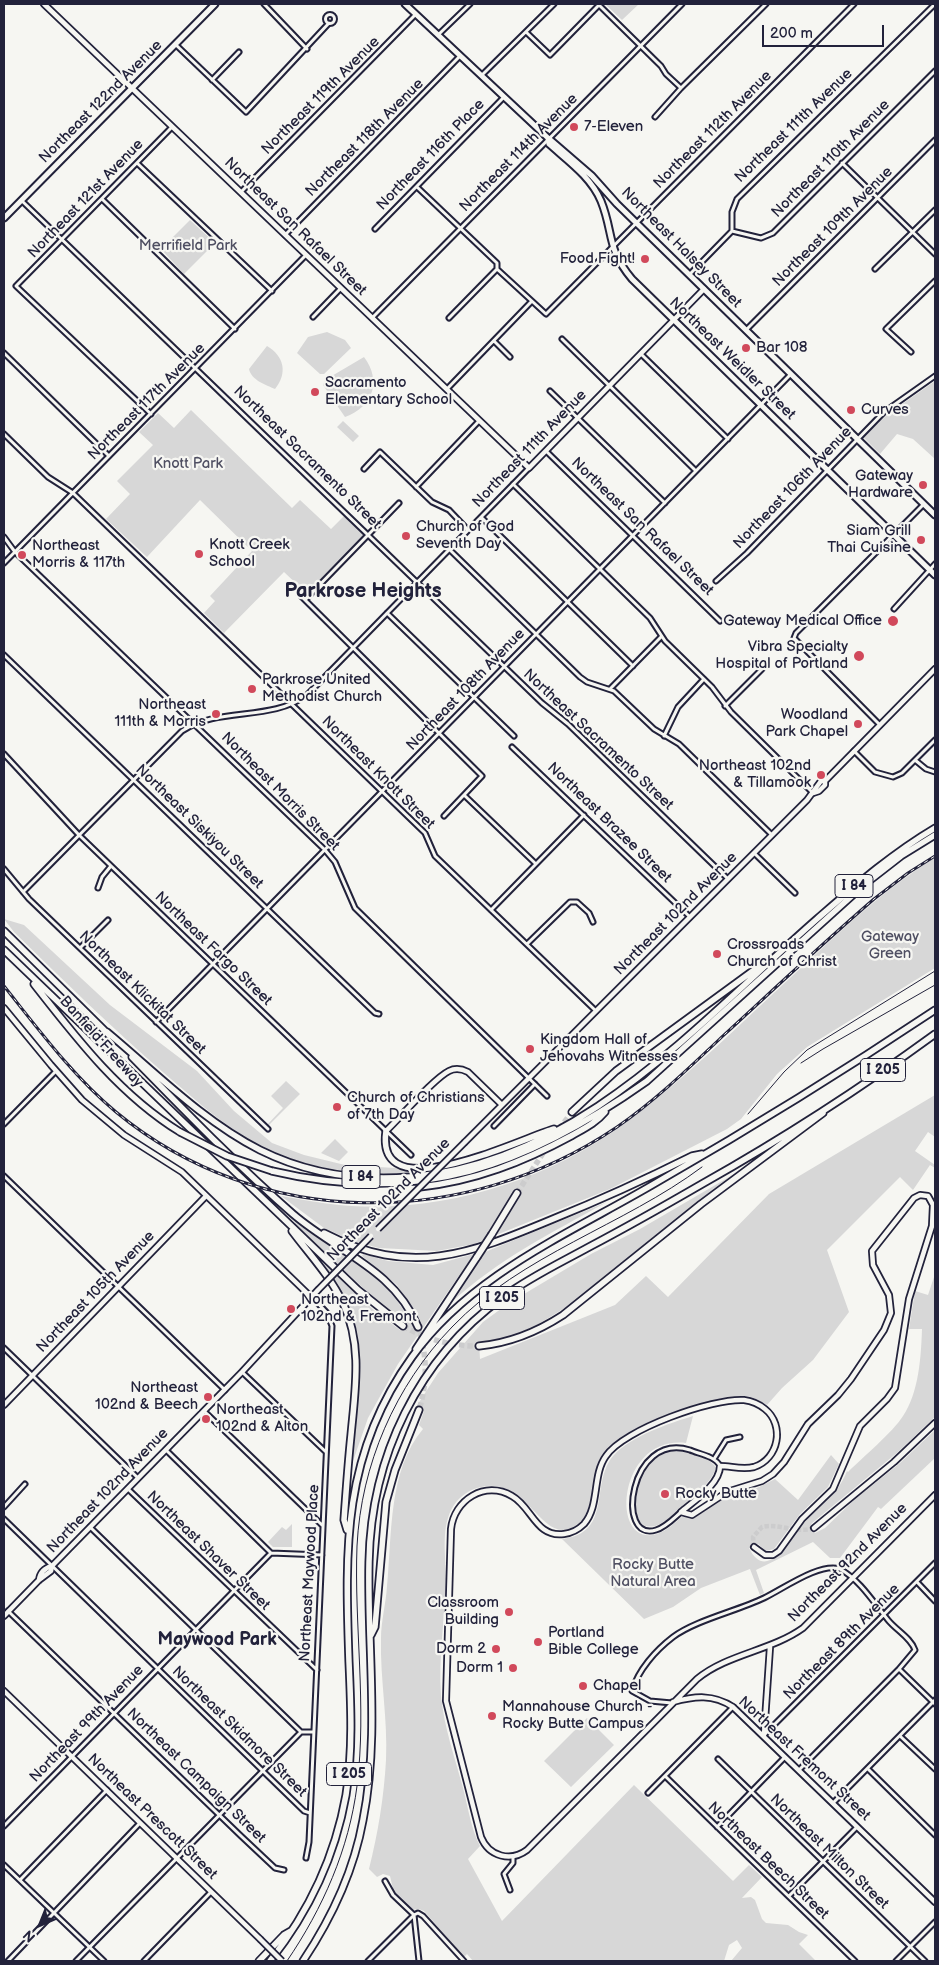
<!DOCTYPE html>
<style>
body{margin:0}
#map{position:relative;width:939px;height:1965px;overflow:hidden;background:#f6f6f2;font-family:"Balsamiq Sans",sans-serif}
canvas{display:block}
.frame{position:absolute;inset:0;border:5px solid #22223b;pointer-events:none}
.north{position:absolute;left:15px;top:1900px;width:50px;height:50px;-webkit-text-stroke:4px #f6f6f2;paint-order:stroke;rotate:224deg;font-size:14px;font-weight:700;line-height:20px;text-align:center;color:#22223b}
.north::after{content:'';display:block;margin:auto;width:18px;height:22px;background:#22223b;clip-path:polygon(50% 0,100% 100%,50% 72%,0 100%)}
.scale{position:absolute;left:762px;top:25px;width:122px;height:22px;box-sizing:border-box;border:2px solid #22223b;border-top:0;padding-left:6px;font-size:15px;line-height:18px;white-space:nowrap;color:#22223b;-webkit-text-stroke:4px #f6f6f2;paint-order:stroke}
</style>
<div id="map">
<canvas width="939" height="1965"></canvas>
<div class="frame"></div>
<div class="north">N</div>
<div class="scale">200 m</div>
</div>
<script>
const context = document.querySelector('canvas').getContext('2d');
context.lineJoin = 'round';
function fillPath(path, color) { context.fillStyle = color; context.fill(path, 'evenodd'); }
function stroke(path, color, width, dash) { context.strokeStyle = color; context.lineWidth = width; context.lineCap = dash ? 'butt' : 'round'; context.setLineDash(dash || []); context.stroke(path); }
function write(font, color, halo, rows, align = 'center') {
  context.font = font + ' "Balsamiq Sans",sans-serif'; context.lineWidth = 4.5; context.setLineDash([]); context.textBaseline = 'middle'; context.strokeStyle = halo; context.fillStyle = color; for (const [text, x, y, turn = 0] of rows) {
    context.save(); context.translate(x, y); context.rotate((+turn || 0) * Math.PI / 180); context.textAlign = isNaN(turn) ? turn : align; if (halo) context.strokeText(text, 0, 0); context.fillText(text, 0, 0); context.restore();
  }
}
const green = new Path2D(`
 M605 4H639L622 20Z
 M190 220 215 243 184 274 161 249Z
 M327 332 345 340 351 348 324 374H320L297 353 308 337Z
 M267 346C284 356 288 373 275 389 266 385 251 380 249 369Z
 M364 357C382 381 373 407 345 417L323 385 325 380Z
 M935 381V459L913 439 897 434 880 454 863 437 888 414Z
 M191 410 292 508 300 500 331 529 344 516 364 535 307 594 284 572 224 633 204 613 215 601 210 596 252 551 200 500 147 557 106 519 130 494 117 481 153 445 139 432 158 413 174 428Z
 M343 421 359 436 353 442 337 427Z
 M935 858V968L807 1047 777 1074 741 1119 727 1129 610 1189 474 1244 437 1251 379 1248 353 1241 324 1228 281 1196C300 1199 320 1203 339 1205 438 1214 543 1183 624 1124 688 1077 745 1019 804 965 845 927 887 887 935 858Z
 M4 919 24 925 110 1005 197 1071 234 1111 272 1143 304 1155 345 1165 428 1170 424 1173C372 1175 320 1173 271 1151 230 1132 198 1102 164 1073 112 1028 63 980 14 932Z
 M286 1081 300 1094 268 1126 267 1125 283 1108 271 1096Z
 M935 1095V1137L928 1132 915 1151 935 1165V1168L930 1165 913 1190 900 1177 827 1250 849 1312 813 1360 782 1388 767 1405C759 1400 752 1396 742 1396 708 1397 621 1426 602 1455 590 1475 597 1507 580 1522 543 1555 531 1475 481 1487 470 1489 460 1496 454 1505 440 1526 446 1556 446 1579 445 1618 438 1658 441 1696 444 1727 455 1758 463 1788 468 1807 471 1829 480 1846L468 1859 502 1921 634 1785 733 1881 749 1865 762 1877 742 1898 751 1897 755 1900 762 1919 766 1923 788 1925 799 1932 808 1935 799 1944 816 1961H731L742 1948 737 1940 729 1945 724 1961H473L467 1954 464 1957 424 1911 419 1909 411 1910 394 1893 390 1876 383 1874 377 1877 369 1869C378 1833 384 1797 386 1760 388 1720 380 1679 381 1639 381 1621 386 1603 387 1586 392 1536 388 1470 423 1429L419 1425 424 1411 416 1407 438 1373 483 1322 509 1303 591 1254 640 1229 741 1170 568 1306 519 1336 479 1342 480 1359 615 1305 646 1276 668 1297 769 1194Z
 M335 1139 348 1152 339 1161 321 1153Z
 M607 1202C553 1232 497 1260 452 1302L485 1252Z
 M295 1222C345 1259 384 1269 414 1328L422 1324 397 1285 362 1256 363 1254 388 1261 433 1265 474 1254 398 1364 368 1418 352 1464 360 1374 357 1330 339 1286 312 1252 377 1313 400 1330 406 1323 375 1299 294 1224Z
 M935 1274V1417L898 1452 811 1524 815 1533 825 1528 854 1500 900 1463 935 1430V1458L881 1509 878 1507 840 1558H830L813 1542 756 1570 764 1593 760 1595 750 1569 701 1588 673 1607 644 1619 562 1539C614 1533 589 1482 614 1455 631 1436 670 1423 693 1416L686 1443C617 1435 609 1549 657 1534 667 1531 675 1522 683 1516L692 1519 724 1498 757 1488 775 1479 798 1500 831 1455 839 1464 828 1487 800 1514 774 1549 766 1551 758 1544 749 1548C767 1585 793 1535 805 1522 822 1503 837 1496 847 1471L848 1472C863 1457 893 1432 903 1416 919 1392 921 1357 922 1329H909L915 1291 928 1295Z
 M670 1452C683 1450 710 1456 716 1468 711 1485 676 1515 660 1524 655 1527 650 1527 645 1526L636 1519 635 1514C635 1489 642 1458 670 1452Z
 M292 1524V1547H273L268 1542 282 1527 286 1530Z
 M587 1718 614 1745 571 1787 544 1761Z`);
const secondaryTunnel = new Path2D(`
 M754 1547 753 1537 762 1527C779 1523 797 1534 814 1528`);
const highwayTunnel = new Path2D(`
 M559 1129 572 1112
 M517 1193 553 1138
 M403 1326C427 1340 451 1346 479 1346
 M418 1327C427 1355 428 1381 419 1410`);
const street = new Path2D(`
 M264 4 307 49
 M598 4 661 66 666 74 681 88
 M325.5 19a4.5 4.5 0 1 1 9 0a4.5 4.5 0 1 1-9 0Z
 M526 32 550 55 599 5
 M438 35 470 4
 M175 44 246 112 329 23
 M482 75 554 4
 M212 80 239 52
 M655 117 681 88 766 4
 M137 163 272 291
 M842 163 935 254
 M417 187 497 263V269L546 314C648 210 752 108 854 4
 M241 192 416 14
 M102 199 235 329
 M21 200 542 703 568 724 728 879
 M375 229 504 97
 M732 231 761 238 773 233 935 71
 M285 235 460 56
 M875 269 935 210
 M690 274 732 231V212L737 199 935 4
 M313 317 341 288
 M372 318 682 4
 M449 318 497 269
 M746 330 935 140
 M562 339 696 471
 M494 341 510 357
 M911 352 886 329 935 281
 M4 353 109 456
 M641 354 728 439
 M447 389 531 302
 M550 391 665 503
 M151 414 16 286 172 127
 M4 434 48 477 73 493 425 833 435 856 596 1011
 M546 451 720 621
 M364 469 380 452 432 502 449 510 468 530
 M513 484 650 618 665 641 712 687 731 712 813 793
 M416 487 479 421
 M481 517 633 666
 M4 537 15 552 325 850 335 862 355 908 547 1096
 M449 549 580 677 587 682 614 691 654 729 679 744 772 835
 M4 563 306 255
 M716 581 747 553 884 412 935 376
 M299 594 482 776 444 816
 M305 600 399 503
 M894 609 935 564
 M387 613 514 736
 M4 655 375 1013 379 1014
 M610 689 661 637
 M725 706 762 669
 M880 725 794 638 796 633 924 504
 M664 736 678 707 704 679
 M512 747 690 917
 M854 751 875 772 893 777 902 773 935 740
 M4 754 79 835 411 1155
 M915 760 926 769 935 772
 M464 795 536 864
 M754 853 795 893
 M4 869 29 899 268 1129
 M98 888 102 877 111 866
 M23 892 182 731C220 706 270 722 307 695L529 468
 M491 910 584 815
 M527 944 570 902H577L589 913 593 922
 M80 948 108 920
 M156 1022 791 374
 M4 1124 56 1071
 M494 1126 535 1084
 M4 1176 225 1390
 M4 1348 138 1478
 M242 1372 326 1452
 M204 1411 322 1525
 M166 1450 271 1553 322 1555
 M714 1459 726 1440 740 1437
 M128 1489 317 1670
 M4 1507 25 1484
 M681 1512C674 1518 666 1527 656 1530 615 1543 629 1431 690 1450 699 1454 715 1456 720 1466
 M4 1519 304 1811 310 1813
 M90 1527 301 1732H313
 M917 1582 935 1601
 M8 1611 241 1836 275 1868 284 1870
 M899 1669 935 1704
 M672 1703 650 1701 632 1691C638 1670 656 1650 673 1637 696 1620 737 1611 764 1598 783 1589 820 1562 840 1569 860 1580 874 1603 888 1620 896 1630 911 1638 915 1650L899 1669 799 1770
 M764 1735 935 1563
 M900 1736 935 1769
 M718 1759 925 1961
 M868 1769 935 1835
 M665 1776 855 1961
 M648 1793 733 1707
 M833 1803 935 1700
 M4 1826 271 1553
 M717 1827 785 1757
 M306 1858 309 1842 332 1326 327 1313 312 1297
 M4 1865 104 1961
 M20 1880 107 1790
 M385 1881 393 1895 414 1915 418 1913 423 1916 464 1961
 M510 1890 504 1874 513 1863V1857
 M789 1896 857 1827
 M414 1915 419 1961
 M8 1961 140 1823
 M76 1961 301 1732
 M144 1961 211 1892
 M368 1961 414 1915
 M896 1961 935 1922`);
const secondary = new Path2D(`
 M44 4 529 468 704 289
 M813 793 819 791 825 785V781L935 669
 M4 1008 51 1065 82 1100 124 1135 182 1172 311 1297
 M386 1131C401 1117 433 1079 449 1071 455 1068 462 1069 468 1072L502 1105
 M465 1142 807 800 821 781H825
 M4 1405 206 1196
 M814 1528 894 1462 935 1423
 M754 1547 765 1555H773L779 1551 802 1519 833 1489 860 1426 887 1399 895 1388 909 1299 932 1226 933 1205 928 1196 920 1195 914 1198 872 1251 873 1265 889 1295 891 1313 884 1330 851 1379 838 1395 808 1424 784 1462 773 1474 762 1481 727 1492 692 1515 681 1512C694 1501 720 1484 720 1466 731 1466 742 1470 754 1467 779 1459 785 1425 765 1409 759 1404 752 1401 744 1400 713 1398 624 1429 606 1456 592 1475 600 1506 584 1524 579 1529 572 1533 564 1534 536 1538 532 1507 512 1496 485 1480 454 1500 451 1529L446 1701 481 1837C489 1857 511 1862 527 1850L697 1679C727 1654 771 1651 803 1628L935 1495
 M39 1580C40 1572 45 1568 52 1566
 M4 1616 39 1580 51 1571 52 1566 242 1372 318 1290
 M4 1691 260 1939
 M673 1702C695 1696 713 1694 733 1707L935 1902
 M764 1735 770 1647`);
const primary = new Path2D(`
 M405 4 548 138 592 176 617 204 935 515
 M548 138 549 144C568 161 591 177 601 201 614 233 606 248 632 279L935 575
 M4 218 215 4`);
const highway = new Path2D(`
 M4 931 109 1035
 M4 950 358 1290 403 1326
 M34 984C77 1039 120 1095 180 1132
 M107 1032C155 1072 203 1121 260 1150 306 1173 358 1181 410 1177 580 1162 697 1024 817 919 855 886 891 854 935 828
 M132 1057C184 1110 237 1165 293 1214 337 1252 394 1269 418 1327
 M572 1112 616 1071 761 965
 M386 1131C374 1212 522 1138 554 1129
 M272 1171C419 1206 527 1166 647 1081L865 884 901 856 935 835
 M420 1187C475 1181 523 1162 571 1136 583 1129 596 1123 605 1112
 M292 1231C310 1255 330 1276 343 1303 363 1345 355 1391 351 1435 348 1464 346 1492 344 1520L347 1530
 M324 1233C411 1278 469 1254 553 1219 600 1200 646 1179 692 1156L702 1154
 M492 1234 517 1193
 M479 1346C511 1343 537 1332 563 1315L701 1204 823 1113
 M416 1349 477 1257
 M371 1635 375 1627 386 1502 395 1470 419 1410
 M259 1961 284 1935 291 1931
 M270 1961C308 1913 335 1857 346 1795 353 1751 351 1706 349 1662 345 1548 342 1454 412 1357 472 1273 573 1232 659 1181 753 1127 845 1070 935 1010
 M303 1961C331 1919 354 1870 363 1820 380 1735 367 1648 369 1562 371 1456 418 1359 503 1297 530 1277 560 1263 589 1247 627 1227 664 1206 702 1184 782 1139 861 1088 935 1034`);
const tram = new Path2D(`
 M801 1063 823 1049 935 985
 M748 1114 784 1072 807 1050 935 971
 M287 1961C323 1908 349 1849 357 1786 367 1706 354 1626 357 1546 361 1465 395 1386 452 1327 522 1254 623 1226 702 1167`);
const rail = new Path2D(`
 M4 986C39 1030 73 1076 116 1112 260 1231 465 1230 617 1127 656 1100 690 1067 725 1034 774 989 823 943 874 899L908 873 935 856`);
const secondaryBridge = new Path2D(`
 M378 1229 465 1142
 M318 1290 371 1236
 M260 1939 282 1961`);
const highwayBridge = new Path2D(`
 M180 1132 227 1156 272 1171
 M477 1257 492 1234`);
const markers = [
 [574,127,5,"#d1495b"],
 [645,259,5,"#d1495b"],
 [746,348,5,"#d1495b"],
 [315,392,5,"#d1495b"],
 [851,410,5,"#d1495b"],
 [923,485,5,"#d1495b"],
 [406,536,5,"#d1495b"],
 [921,540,5,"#d1495b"],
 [199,554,5,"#d1495b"],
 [22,555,5,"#d1495b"],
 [893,621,6,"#d1495b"],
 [859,656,6,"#d1495b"],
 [252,689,5,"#d1495b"],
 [216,714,5,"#d1495b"],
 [858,724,5,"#d1495b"],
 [821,775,5,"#d1495b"],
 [717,954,5,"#d1495b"],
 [530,1049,5,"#d1495b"],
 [337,1107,5,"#d1495b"],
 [291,1309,5,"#d1495b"],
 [208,1397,5,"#d1495b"],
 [206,1419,5,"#d1495b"],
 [665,1494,5,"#d1495b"],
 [509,1612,5,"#d1495b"],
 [538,1642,5,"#d1495b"],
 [496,1649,5,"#d1495b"],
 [513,1668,5,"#d1495b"],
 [583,1686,5,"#d1495b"],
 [492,1716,5,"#d1495b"]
];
const shields = [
 [854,886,38],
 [883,1070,45],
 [361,1177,38],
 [502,1298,45],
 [349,1774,45]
];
const shieldNames = [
 ["I 84",854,886],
 ["I 205",883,1070],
 ["I 84",361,1177],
 ["I 205",502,1298],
 ["I 205",349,1774]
];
const streetNames = [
 ["Northeast 119th Avenue",321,96,-45],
 ["Northeast 122nd Avenue",101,102,-45],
 ["Northeast 111th Avenue",794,126,-44],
 ["Northeast 112th Avenue",713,130,-45],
 ["Northeast 118th Avenue",365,138,-45],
 ["Northeast 114th Avenue",519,153,-45],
 ["Northeast 116th Place",431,155,-46],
 ["Northeast 110th Avenue",831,159,-45],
 ["Northeast 121st Avenue",86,199,-46],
 ["Northeast San Rafael Street",295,227,44],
 ["Northeast 109th Avenue",833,227,-45],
 ["Northeast Halsey Street",681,248,45],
 ["Northeast Weidler Street",732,359,44],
 ["Northeast 117th Avenue",147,402,-45],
 ["Northeast 111th Avenue",530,449,-46],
 ["Northeast Sacramento Street",307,458,44],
 ["Northeast 106th Avenue",793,488,-46],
 ["Northeast San Rafael Street",642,527,44],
 ["Northeast 108th Avenue",466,690,-46],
 ["Northeast Sacramento Street",598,740,43],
 ["Northeast Knott Street",378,773,45],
 ["Northeast Morris Street",280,792,45],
 ["Northeast Brazee Street",609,823,44],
 ["Northeast Siskiyou Street",199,827,44],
 ["Northeast 102nd Avenue",676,914,-45],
 ["Northeast Fargo Street",213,949,44],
 ["Northeast Klickitat Street",142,993,44],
 ["Banfield Freeway",101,1042,48],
 ["Northeast 102nd Avenue",389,1200,-45],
 ["Northeast 105th Avenue",96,1292,-46],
 ["Northeast 102nd Avenue",108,1491,-46],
 ["Northeast Shaver Street",208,1551,44],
 ["Northeast 92nd Avenue",848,1563,-45],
 ["Northeast Maywood Place",310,1573,-87],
 ["Northeast 89th Avenue",842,1642,-45],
 ["Northeast 99th Avenue",87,1724,-46],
 ["Northeast Skidmore Street",239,1732,44],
 ["Northeast Fremont Street",804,1759,43],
 ["Northeast Campaign Street",196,1776,44],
 ["Northeast Prescott Street",152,1817,44],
 ["Northeast Milton Street",829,1852,44],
 ["Northeast Beech Street",768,1861,44]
];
const poiNames = [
 ["7-Eleven",584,127],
 ["Food Fight!",635,259,"right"],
 ["Bar 108",756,348],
 ["Sacramento",325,383],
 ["Elementary School",325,400],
 ["Curves",861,410],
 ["Gateway",913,476,"right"],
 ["Hardware",913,493,"right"],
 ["Church of God",416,527],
 ["Seventh Day",416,544],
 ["Siam Grill",911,531,"right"],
 ["Thai Cuisine",911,548,"right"],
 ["Knott Creek",209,545],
 ["School",209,562],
 ["Northeast",32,546],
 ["Morris & 117th",32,563],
 ["Gateway Medical Office",882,621,"right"],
 ["Vibra Specialty",848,647,"right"],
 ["Hospital of Portland",848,664,"right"],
 ["Parkrose United",262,680],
 ["Methodist Church",262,697],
 ["Northeast",206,705,"right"],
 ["111th & Morris",206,722,"right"],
 ["Woodland",848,715,"right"],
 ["Park Chapel",848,732,"right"],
 ["Northeast 102nd",811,766,"right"],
 ["& Tillamook",811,783,"right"],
 ["Crossroads",727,945],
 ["Church of Christ",727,962],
 ["Kingdom Hall of",540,1040],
 ["Jehovahs Witnesses",540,1057],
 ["Church of Christians",347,1098],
 ["of 7th Day",347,1115],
 ["Northeast",301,1300],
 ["102nd & Fremont",301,1317],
 ["Northeast",198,1388,"right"],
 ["102nd & Beech",198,1405,"right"],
 ["Northeast",216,1410],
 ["102nd & Alton",216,1427],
 ["Rocky Butte",675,1494],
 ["Classroom",499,1603,"right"],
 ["Building",499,1620,"right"],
 ["Portland",548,1633],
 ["Bible College",548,1650],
 ["Dorm 2",486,1649,"right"],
 ["Dorm 1",503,1668,"right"],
 ["Chapel",593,1686],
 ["Mannahouse Church -",502,1707],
 ["Rocky Butte Campus",502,1724]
];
const parkNames = [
 ["Merrifield Park",188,246],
 ["Knott Park",188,464],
 ["Gateway",890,937],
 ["Green",890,954],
 ["Rocky Butte",653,1565],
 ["Natural Area",653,1582]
];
const quarterNames = [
 ["Maywood Park",217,1640]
];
const districtNames = [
 ["Parkrose Heights",363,592]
];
fillPath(green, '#d7d7d7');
stroke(secondaryTunnel, '#cccccd', 4.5, [4.5, 2]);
stroke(highwayTunnel, '#cccccd', 5.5, [5.5, 3]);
stroke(street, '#22223b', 7);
stroke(secondary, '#22223b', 8);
stroke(primary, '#22223b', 9);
stroke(highway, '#22223b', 9);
stroke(street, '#f6f6f2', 3);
stroke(secondary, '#f6f6f2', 4.5);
stroke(primary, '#f6f6f2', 5);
stroke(highway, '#f6f6f2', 5.5);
stroke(tram, '#22223b', 1);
stroke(rail, '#22223b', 3);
stroke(rail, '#f6f6f2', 1, [4]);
stroke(secondaryBridge, '#22223b', 8, []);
stroke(highwayBridge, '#22223b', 9, []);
stroke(secondaryBridge, '#f6f6f2', 4.5);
stroke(highwayBridge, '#f6f6f2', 5.5);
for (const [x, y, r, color] of markers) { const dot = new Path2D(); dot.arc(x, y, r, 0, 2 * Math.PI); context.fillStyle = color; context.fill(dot); stroke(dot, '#f6f6f2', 2); }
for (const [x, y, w] of shields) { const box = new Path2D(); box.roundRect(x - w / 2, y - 11.5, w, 23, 4); context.fillStyle = '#f6f6f2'; context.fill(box); stroke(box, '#22223b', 1); }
write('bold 14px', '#22223b', null, shieldNames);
write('15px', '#22223b', '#f6f6f2', streetNames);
write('15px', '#22223b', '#f6f6f2', poiNames, 'left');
write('15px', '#4f4f62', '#f6f6f2', parkNames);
write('bold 18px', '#22223b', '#f6f6f2', quarterNames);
write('bold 20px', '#22223b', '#f6f6f2', districtNames);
</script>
